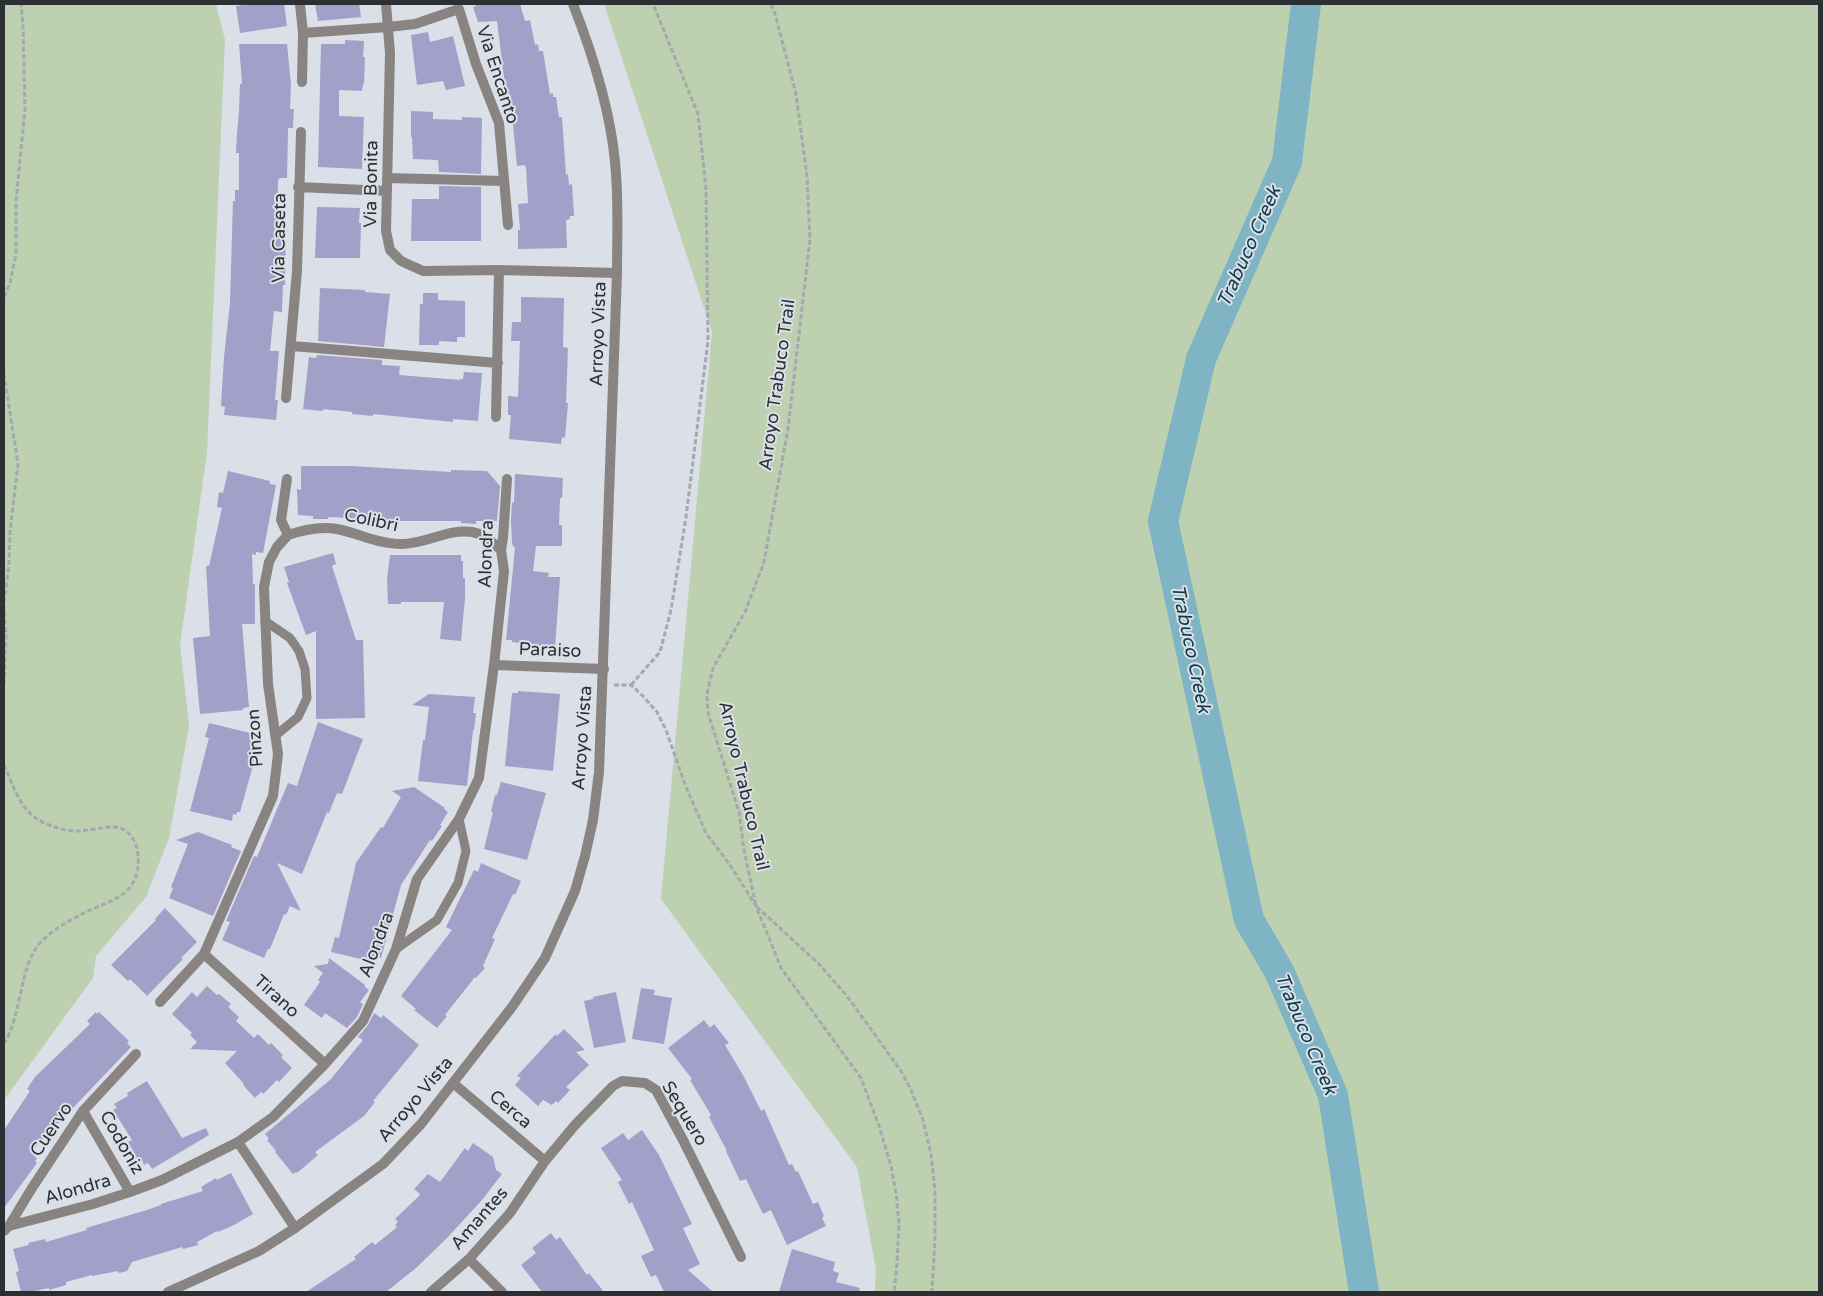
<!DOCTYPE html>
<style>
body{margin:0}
#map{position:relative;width:1823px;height:1296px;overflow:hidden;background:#dadfe8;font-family:"Varela Round",sans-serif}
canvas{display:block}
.frame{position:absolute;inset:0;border:5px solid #2d3033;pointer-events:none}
</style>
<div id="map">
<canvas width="1823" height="1296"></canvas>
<div class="frame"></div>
</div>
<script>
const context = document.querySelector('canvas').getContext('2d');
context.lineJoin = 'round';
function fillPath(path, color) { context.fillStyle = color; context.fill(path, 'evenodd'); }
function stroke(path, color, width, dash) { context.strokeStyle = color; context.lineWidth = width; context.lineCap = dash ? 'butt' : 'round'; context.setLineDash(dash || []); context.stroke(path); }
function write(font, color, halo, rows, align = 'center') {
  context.font = font + ' "Varela Round",sans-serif'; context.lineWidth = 4; context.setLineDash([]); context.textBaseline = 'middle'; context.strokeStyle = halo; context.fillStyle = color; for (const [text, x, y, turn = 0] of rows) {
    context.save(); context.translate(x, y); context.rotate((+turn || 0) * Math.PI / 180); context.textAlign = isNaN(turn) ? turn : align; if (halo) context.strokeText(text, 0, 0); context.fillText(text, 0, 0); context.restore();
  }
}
const green = new Path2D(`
 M4 4H216L225 40 207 452 180 645 189 726 169 838 146 897 96 956 93 978 4 1100Z
 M604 4H1819V1292H875L876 1269 857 1167 661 899 712 332Z`);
const river = new Path2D(`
 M1306 4 1287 162 1201 359 1163 521 1249 920 1279 971 1333 1095 1364 1292`);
const building = new Path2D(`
 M251 4H284L287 26 240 33 236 6Z
 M315 4H359L361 17 318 21Z
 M475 4H520L525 21 530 20 535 45 538 44 539 51H543L550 94 553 93V97H556L559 117H562L566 175 568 174 569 185 572 184 574 216H570V219L566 220 567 248 518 249V230H520L518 204 528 203 526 167H525V165L517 166 510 94H506L497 21 478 22 473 7 476 6Z
 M428 32 430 42 453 36 465 86 446 90 443 81 417 85 411 35Z
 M345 40 364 41 363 57H365L364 84H363L362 91 339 90V116L364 117 362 169 318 167 321 44H345Z
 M239 44H287L291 85 290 109H294L293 128H288L287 178H280L278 180 277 219H286L285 285H283L282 312 274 311 270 351H279L275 400H278L276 420 224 415 225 407 221 406 224 357 230 303 233 201H235V190H239V153H236L237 133 239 111 240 84H242Z
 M411 111 433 112V119L462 120V117L482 118 481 174 439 172 438 160 413 159 412 137H411Z
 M439 186 481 187V241H411L412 199H439Z
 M317 207 360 208 359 223H361L360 258H315Z
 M320 288 365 290V292L390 294 384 347 318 341Z
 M423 293H438V300L465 301V337H457V342L439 341V345H419L420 304H423Z
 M521 297 564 298 563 347 568 348 566 403H568L565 438 562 437 561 444 509 439 511 415H508V396L518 397 520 341H511L512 322H521Z
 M317 355 382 360V365L400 366 399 375 460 380V379H463L464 372 482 373 478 421 453 419V422L373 414V416L352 414V412L323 409V411L303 409 309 357 316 358Z
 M301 466H351L451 472V470L487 471 500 486 497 521H476V524L461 523V521H390V522H375V519L328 517V519H313V516L298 515 297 489 301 490Z
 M228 471 270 481V484L276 485 263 553 256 552V555L252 554 253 584H255V624H242L249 707 243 708V710L200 714 193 638 210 636 206 566H209L222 508 217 507 219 492 223 493Z
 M515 474 563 478 562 498H560L559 525H562V546H536L533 571 549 573 548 577H560L555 648 529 646V644L512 642V640H506L515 548 512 544 511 521 512 502 514 503Z
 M333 553 336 564 332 566 356 640H363L365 718 316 719V631L306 635 287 583 289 582 284 567Z
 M390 555H461V561H463V578H465V598L461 641 440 639 444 602H401V604H388L387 578Z
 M518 691 560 694 553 771 505 766 512 693H518Z
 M429 694 475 697 473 713H476L474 730H473L467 786 418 781 423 740H425L429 707 412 705Z
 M318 722 363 739 342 794 337 793 329 813 327 812 302 874 277 863 301 911 290 906 286 915 284 914 270 949H268L264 958 222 940 230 922 226 921 254 856 257 857 288 783 297 786Z
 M209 723 258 735 254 750 257 751 240 812H237L236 815 233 814 232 821 190 811 209 738 205 737Z
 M501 782 546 793 527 860 484 849 493 812H491L495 795H497Z
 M414 787 445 808 444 809 448 812 440 825 442 826 432 841 430 840 401 885 381 958 375 956 374 962 331 952 335 937 339 938 356 863 381 827 383 828 401 797 392 791Z
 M198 832 232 845 231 847 241 851 213 916 169 898 173 888 171 887 188 844 176 840Z
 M481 863 521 881 515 895 513 894 492 938 495 939 483 966 485 968 476 978 475 977 445 1015 447 1016 437 1028 414 1010 416 1009 401 996 452 930 446 927 474 870 478 872Z
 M165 908 197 942 181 958 183 959 147 996 130 979 128 981 111 965 156 920 155 919Z
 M329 958 365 985V987L369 990 360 1002 363 1004 357 1017 347 1028 325 1013 322 1018 304 1005 320 982 318 980 323 973 314 966 328 964Z
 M207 986 217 995 219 994 231 1004 228 1007 239 1017 236 1021 254 1038 258 1034 269 1045 271 1043 283 1055 281 1057 292 1068 279 1082 277 1080 263 1094 261 1092 255 1098 243 1085 244 1084 225 1063 237 1051 190 1049 197 1042 190 1035 192 1033 172 1014 192 992 197 997Z
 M641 988 655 990 654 995 672 998 664 1044 632 1039Z
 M616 992 626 1042 594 1048 584 1001 593 999V997Z
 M96 1012 97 1014 99 1012 129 1041 127 1043 131 1047 31 1152 37 1159 35 1161 37 1163 4 1208V1130L30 1091 27 1089 35 1077 90 1024 87 1021Z
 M374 1013 381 1018 383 1015 419 1045 373 1101 375 1102 364 1116 315 1152 318 1155 297 1173 296 1172 293 1174 275 1152 276 1151 267 1140 269 1139 265 1134 330 1080 363 1040 358 1037 368 1025Z
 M704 1020 710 1028 714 1024 729 1043 725 1045 744 1077 761 1111 764 1109 789 1165 792 1164 796 1172 798 1171 813 1204 818 1202 824 1216 822 1218 826 1226 787 1245 771 1210 763 1214 746 1179 740 1181 726 1151H727L709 1117 711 1115 690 1080 692 1079 668 1048Z
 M564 1029 585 1050 576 1052 589 1065 566 1087 570 1090 558 1103 556 1101 552 1105 543 1100 538 1106 515 1085 521 1078 517 1076 552 1038 556 1034 557 1036Z
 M147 1081 182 1138 206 1128 209 1135 152 1169 148 1163 144 1165 142 1160 139 1161 128 1142 132 1140 113 1110 117 1108 114 1104 128 1096 127 1093Z
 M642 1130 659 1155 692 1224 683 1228 700 1264 688 1270 713 1292H664L656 1275 651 1277 641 1256 654 1250 632 1202 629 1204 618 1182 622 1180 601 1148 623 1133 628 1140Z
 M473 1143 493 1157 496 1170 502 1174 482 1200 446 1239 416 1268 386 1292H306L356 1259 354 1257 372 1242 375 1245 397 1227 395 1225 398 1222 395 1219 419 1196 420 1194 414 1189 428 1174 440 1182 465 1148 468 1151Z
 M231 1173 253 1214 234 1225 218 1232 217 1231 197 1242 198 1245 183 1249 182 1247 132 1262 127 1271 119 1273 118 1271 92 1276V1275L66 1282V1285L49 1290V1288L30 1292H21L16 1272 19 1271 13 1249 29 1245 28 1243 45 1239 46 1242 87 1230 86 1228 147 1210 161 1205V1204L203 1191 201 1187 216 1178 217 1180Z
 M551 1233 556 1240 560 1237 587 1275 589 1273 604 1292H542L521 1265 536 1253 532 1248Z
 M792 1249 835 1262 833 1271 839 1273 836 1282 860 1288 859 1292H779Z`);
const path = new Path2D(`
 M771 4 775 14 796 94 807 176 810 239 788 429 764 562 745 612 713 668 707 694 708 713 739 812 744 850 756 906 820 965 847 996 901 1071 911 1090 923 1120 931 1154 935 1191V1239L932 1292
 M4 297 10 283 16 254V201L25 109 23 25 21 4
 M4 374 18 464 10 531 9 563 4 605 6 635 4 685
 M614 685H631L643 696 657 712 666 730 686 787 706 833 730 865 756 906 781 968 861 1078 879 1126 891 1166 896 1193 899 1223 897 1264 894 1292
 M631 685 660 652 671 610 686 517 708 341 706 189 698 114 653 4
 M4 765C12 783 20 808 37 819 49 826 63 831 77 831 89 831 102 827 114 827 136 828 141 855 137 872 132 897 107 902 86 912 72 919 57 927 45 938 18 961 23 1015 4 1043`);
const service = new Path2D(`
 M265 621 290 638 299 651 305 669 307 698 298 717 275 736
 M396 949 437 920 458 883 466 851 459 819`);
const minor = new Path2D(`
 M300 4 303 33 302 82
 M386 4 390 53 386 231 390 250 401 261 423 271 499 270 617 273
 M303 33 388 27 415 24 459 9 476 64 499 123 508 225
 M387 178 504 181
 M298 187 387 191
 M292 346 498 363
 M286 398 297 271 301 132
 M496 417 499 270
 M288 535C303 530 321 526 337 529 358 533 378 544 400 544 424 545 448 528 472 532 484 534 492 542 501 550
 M494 665 604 669
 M204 954 325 1064
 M160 1002 204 954 273 796 278 754 268 684 264 587 269 562 277 547 288 535 281 520 287 479
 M453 1083 545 1161
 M83 1111 130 1192
 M238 1142 295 1228
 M9 1226 93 1204 130 1192 162 1180 238 1142 273 1117 325 1064 363 1021 396 949 417 879 459 819 479 778 494 665 504 571 501 550 503 538 507 479
 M4 1231 9 1226 32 1188 83 1111 136 1054
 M469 1259 502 1292
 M431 1292 469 1259 510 1213 545 1161 575 1125 613 1086 622 1081 645 1083 656 1090 683 1140 741 1257`);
const tertiary = new Path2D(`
 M168 1292 259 1251 295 1228 383 1164 421 1124 512 1007 545 958 575 891 585 856 593 820 599 772 617 273C617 236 619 199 615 162 610 108 593 55 573 4`);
const streetNames = [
 ["Via Encanto",497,75,72],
 ["Via Bonita",372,184,-89],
 ["Via Caseta",280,238,-89],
 ["Arroyo Vista",599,334,-88],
 ["Arroyo Trabuco Trail",778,385,-82],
 ["Colibri",371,521,12],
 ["Alondra",487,554,-88],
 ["Paraiso",550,651,2],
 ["Pinzon",256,738,-94],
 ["Arroyo Vista",583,738,-86],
 ["Arroyo Trabuco Trail",743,786,77],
 ["Alondra",377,945,-69],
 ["Tirano",276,997,42],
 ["Arroyo Vista",416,1100,-50],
 ["Cerca",510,1110,40],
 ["Sequero",684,1114,59],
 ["Cuervo",52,1130,-56],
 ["Codoniz",121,1143,60],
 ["Alondra",78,1190,-16],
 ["Amantes",480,1219,-49]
];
const waterNames = [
 ["Trabuco Creek",1250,247,-66],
 ["Trabuco Creek",1190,649,78],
 ["Trabuco Creek",1305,1034,67]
];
fillPath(green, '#bdd0af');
stroke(river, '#7eb4c4', 30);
fillPath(building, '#a29fc8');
stroke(path, '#a4a8af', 3, [5, 2.5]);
stroke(service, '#898482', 9);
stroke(minor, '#898482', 10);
stroke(tertiary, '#898482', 10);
write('18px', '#2d3033', '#dadfe8', streetNames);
write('italic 19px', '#0b3d49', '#dadfe8', waterNames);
</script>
